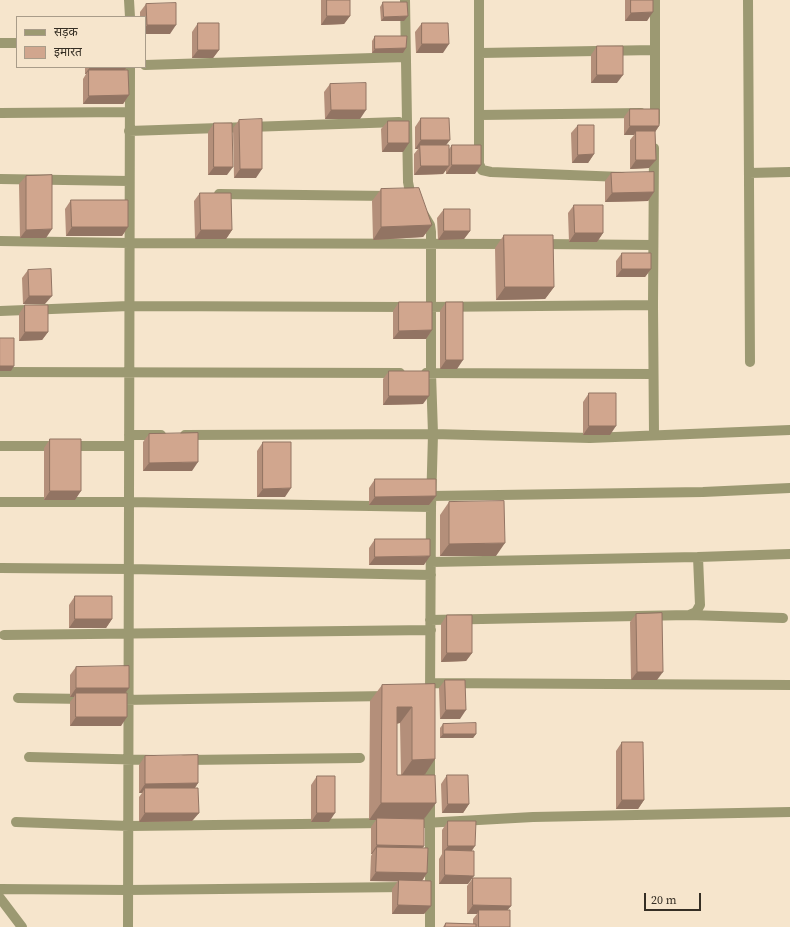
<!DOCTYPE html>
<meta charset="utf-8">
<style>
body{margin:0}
#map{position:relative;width:790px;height:927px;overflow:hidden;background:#f6e5cc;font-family:"Source Serif 4","Noto Sans Devanagari",serif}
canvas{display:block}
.legend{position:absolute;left:16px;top:16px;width:130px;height:52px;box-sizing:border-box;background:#f6e5cc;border:1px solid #a99c89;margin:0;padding:5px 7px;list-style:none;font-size:12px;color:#352e24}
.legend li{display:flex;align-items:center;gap:8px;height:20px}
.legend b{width:20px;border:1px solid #a99c89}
.scale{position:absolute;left:644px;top:893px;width:57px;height:18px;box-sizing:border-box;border:2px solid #352e24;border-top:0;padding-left:5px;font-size:12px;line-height:14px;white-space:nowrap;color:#352e24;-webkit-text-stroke:3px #f6e5cc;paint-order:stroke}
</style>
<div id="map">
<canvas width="790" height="927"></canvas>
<ul class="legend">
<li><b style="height:5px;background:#9c9972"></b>सड़क</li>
<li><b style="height:11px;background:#d1a68e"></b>इमारत</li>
</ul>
<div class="scale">20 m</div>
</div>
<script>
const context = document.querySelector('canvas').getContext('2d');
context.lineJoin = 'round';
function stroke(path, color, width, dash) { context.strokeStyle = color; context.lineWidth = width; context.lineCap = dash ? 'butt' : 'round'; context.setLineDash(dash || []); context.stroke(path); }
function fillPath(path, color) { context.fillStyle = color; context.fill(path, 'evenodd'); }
const minor = new Path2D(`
 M129 0 130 17
 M405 0 408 182 410 192 415 200
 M479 0V164L482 170 491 172 622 177
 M748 0 750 362
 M0 43H17
 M480 53 655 50
 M145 65 406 57
 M0 113 129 112
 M480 115 641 113
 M655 122V0
 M129 131 399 122
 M654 148 653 305 654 435
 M749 173 790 172
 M0 179 129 181
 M219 194 389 196
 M424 215 430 225 431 232V373L433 434 431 507 430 696
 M0 241 129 243 511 244
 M541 244 653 245
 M425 307 653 305
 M0 311 129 306 409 307
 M0 372 400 373
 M426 373 653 374
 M129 435H161
 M185 435 433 434 590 438 790 430
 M0 446H129
 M431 496 703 492 790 488
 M0 502H129L431 507
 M431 562 698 557
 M0 568 129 569 431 575
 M689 615 783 618
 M430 620 689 615 696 612 700 605 698 557 790 554
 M4 635 431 630
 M430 683 790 685
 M18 698 86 699
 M122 700 388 696
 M29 757 154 760
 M184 760 360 758
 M16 822 129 826 386 823
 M424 823 533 817 790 812
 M0 889 128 890 406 887
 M0 898 22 927
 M128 927 130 67
 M430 927V754`);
const wall = new Path2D(`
 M321 0H350V16L344 24 321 25Z
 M625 0H653L647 21H625Z
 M383 2 404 21H381L380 7Z
 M146 4 170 34H145V17H140V12Z
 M198 23 219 50 213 58H192V32Z
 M422 23 443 53H416L415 32Z
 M375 36 406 48 403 53H372V41Z
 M597 46 617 83H591V55Z
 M85 67H127L125 70 129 95 123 104H83V79L86 74H85Z
 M330 84 360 119H325L324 92Z
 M630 109 659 126 655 132 656 160 649 168 630 169V140L634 135H624V117Z
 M421 118 446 145 449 149 452 145 475 174H446V170L443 174 414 175V154L418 149H415V127Z
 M239 120 256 178H234L233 128Z
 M388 121 403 152H382L381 129Z
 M214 123 227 175H208V132Z
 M578 125 594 154 588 163H572L571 133Z
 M611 173 654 192 648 201 605 202V181Z
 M26 176 46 238H20L19 184Z
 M381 189 432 225 423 237 373 240 372 201Z
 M200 193 232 230 226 239H195L194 201Z
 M71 200 128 227 122 236H66L65 209Z
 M574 205 603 233 597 242H569L568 213Z
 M444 209 470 231 464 239 438 240 437 218Z
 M504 235 554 287 545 299 496 300 495 248Z
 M622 253 651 269 645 277H616V261Z
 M28 270 45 304H23L22 278Z
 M399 302 432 330 426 339H393V311Z
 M446 302 457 369H440V311Z
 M25 305 48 332 42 340 19 341V314Z
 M389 371 423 404 383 405V379Z
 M589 393 610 435H583V402Z
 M149 434 192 471H143V442Z
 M50 439 75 500H44V448Z
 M263 442 285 497H257V451Z
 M375 479 436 496 429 505H369V488Z
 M449 502 496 556H440V515Z
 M375 539 424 565H369V548Z
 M75 596 112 619 106 628H69V605Z
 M636 614 657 680H631L630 622Z
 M447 615 472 653 466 661 441 662V624Z
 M76 667 129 688 125 693 121 726H70V702L74 697H70V675Z
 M445 680 460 719H440L439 688Z
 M435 684 424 775V846L422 848 427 873 422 881 431 906 424 914H392V889L398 881H370L371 856 372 854H371V827L376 820H369L370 701 382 685ZM400 723 401 775H397V724Z
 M443 724 476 734 473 738H440V728Z
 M622 742 644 800 638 809H616V751Z
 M145 756 198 783 195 788 199 813 192 821 139 822V797L142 793H139V765Z
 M447 775 469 804 463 813H442L441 784Z
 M317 776 329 822H311V785Z
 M448 821 472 850 468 884H439V859L442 854V830Z
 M473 878 511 906 507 910 510 927H443L446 923 473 924V919L477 914H467V886Z`);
const shadedWall = new Path2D(`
 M653 12 647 21H625L631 13Z
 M327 16H350L344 24 321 25Z
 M408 16 404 21H381L384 17Z
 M147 25H176L170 34H145V28Z
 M422 44H449L443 53H416Z
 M406 48 403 53H372L375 49Z
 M198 50H219L213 58H192Z
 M90 67H127L121 74 89 70 86 74H85Z
 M597 75H623L617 83H591Z
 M129 95 123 104H83L89 96Z
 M331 110H366L360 119H325Z
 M630 126H659L653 135 636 131 634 135H624Z
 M421 140H450L444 148 420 145 418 149H415Z
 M388 143H409L403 152H382Z
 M594 154 588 163H572L578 155Z
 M636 160H656L649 168 630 169Z
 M452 165H481L475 174H446Z
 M421 166H449L443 174 414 175Z
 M214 167H233L227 175H208Z
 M240 169H262L256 178H234Z
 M654 192 648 201 605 202 612 193Z
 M432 225 423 237 373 240 381 227Z
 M72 227H128L122 236H66Z
 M52 229 46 238H20L26 230Z
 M201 230H232L226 239H195Z
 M444 231H470L464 239 438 240Z
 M575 233H603L597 242H569Z
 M622 269H651L645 277H616Z
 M505 287H554L545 299 496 300Z
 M29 296H52L45 304H23Z
 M432 330 426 339H393L399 331Z
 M25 332H48L42 340 19 341Z
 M446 360H463L457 369H440Z
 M0 366H14L11 371H0Z
 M389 396H429L423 404 383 405Z
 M589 426H616L610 435H583Z
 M198 462 192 471H143L149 463Z
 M291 488 285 497H257L263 489Z
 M50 491H81L75 500H44Z
 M436 496 429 505H369L375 497Z
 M505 543 496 556H440L449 544Z
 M430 556 424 565H369L375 557Z
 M75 619H112L106 628H69Z
 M447 653H472L466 661 441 662Z
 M637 672H663L657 680H631Z
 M76 688H129L123 696 76 693 74 697H70Z
 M397 707H412L400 723 385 724Z
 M446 710H466L460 719H440Z
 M76 717H127L121 726H70Z
 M443 734H476L473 738H440Z
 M435 759 424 776H401L412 760Z
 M198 783 192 792 145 788 142 793H139L145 784Z
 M622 800H644L638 809H616Z
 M381 803H436L424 819 377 818 376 820H369Z
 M448 804H469L463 813H442Z
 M145 813H199L192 821 139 822Z
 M317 813H335L329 822H311Z
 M377 845 424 846 418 854 377 847 372 854H371Z
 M448 846H475L469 855 445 850 442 854Z
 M376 872 427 873 421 882 370 881Z
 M445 875 474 876 468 884H439Z
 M398 905 431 906 424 914H392Z
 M473 905 511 906 504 914 479 910 477 914H467Z`);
const building = new Path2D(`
 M327 0H350V16H327Z
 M631 0H653V12L631 13Z
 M383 2H407L408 16 384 17Z
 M176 3V25H147L146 4Z
 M198 23H219V50H198Z
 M422 23H448L449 44H422Z
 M375 36H407L406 48 375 49Z
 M597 46H623V75H597Z
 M89 70H128L129 95 89 96Z
 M366 83V110H331L330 84Z
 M630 109H659V126H630Z
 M421 118H449L450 140H421Z
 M262 119V169H240L239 120Z
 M388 121H409V143H388Z
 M214 123H232L233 167H214Z
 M578 125H594V154L578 155Z
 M636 131H655L656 160H636Z
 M420 145H449V166H421Z
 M452 145H481V165H452Z
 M654 172V192L612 193 611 173Z
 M52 175V229L26 230V176Z
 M419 188 432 225 381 227V189Z
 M200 193H231L232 230H201Z
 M71 200H128V227H72Z
 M574 205H603V233H575Z
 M444 209H470V231H444Z
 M504 235H553L554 287H505Z
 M622 253H651V269H622Z
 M51 269 52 296H29L28 270Z
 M399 302H432V330L399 331Z
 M446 302H463V360H446Z
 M25 305H48V332H25Z
 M0 338H14V366H0Z
 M389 371H429V396H389Z
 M589 393H616V426H589Z
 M198 433V462L149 463V434Z
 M50 439H81V491H50Z
 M263 442H291V488L263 489Z
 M375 479H436V496L375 497Z
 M504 501 505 543 449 544V502Z
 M375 539H430V556L375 557Z
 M75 596H112V619H75Z
 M662 613 663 672H637L636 614Z
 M447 615H472V653H447Z
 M129 666V688H76V667Z
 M445 680H465L466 710H446Z
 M435 684V759L412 760V707H397V775H435L436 803H381L382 685Z
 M76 693H127V717H76Z
 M476 723V734H443V724Z
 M622 742H643L644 800H622Z
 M198 755V783L145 784V756Z
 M447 775H468L469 804H448Z
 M317 776H335V813H317Z
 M145 788H198L199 813H145Z
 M377 818 424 819V846L377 845Z
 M448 821H476L475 846H448Z
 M377 847 428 848 427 873 376 872Z
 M445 850 474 851V876L445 875Z
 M473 878H511V906L473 905Z
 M399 880 431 881V906L398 905Z
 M479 910H510V927H479Z
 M446 923 476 924V927H445Z`);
stroke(minor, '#9c9972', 10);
fillPath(wall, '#b48f7a');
fillPath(shadedWall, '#927463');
fillPath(building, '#d1a68e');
stroke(building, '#927463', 1);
</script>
